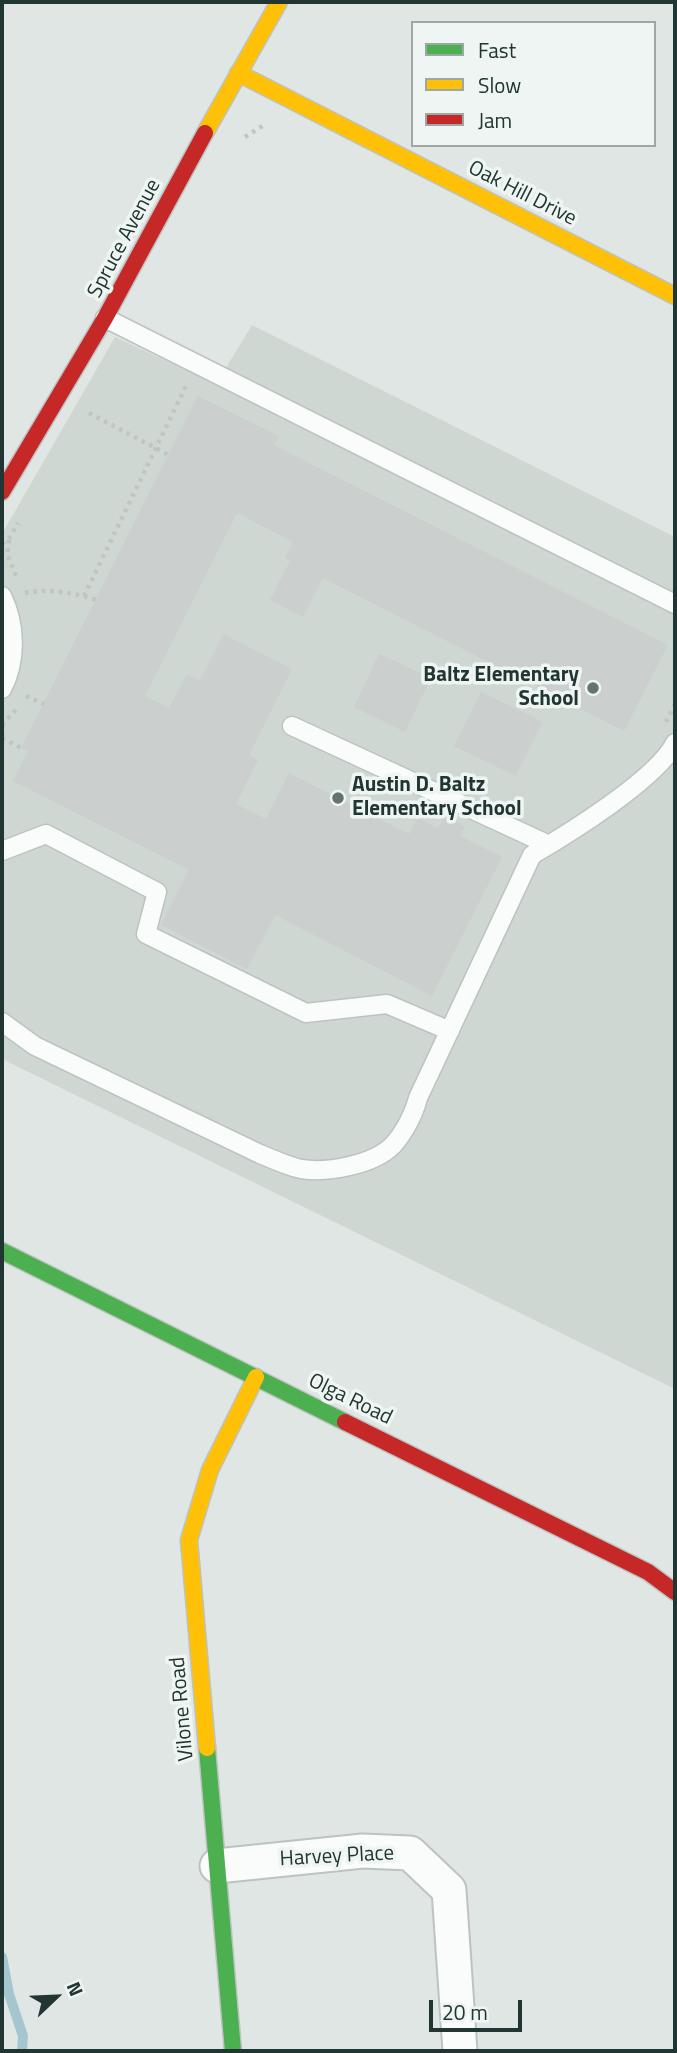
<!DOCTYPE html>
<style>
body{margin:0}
#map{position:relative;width:677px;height:2053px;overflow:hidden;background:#e0e6e3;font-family:"Titillium Web",sans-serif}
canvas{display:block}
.frame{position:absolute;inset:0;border:4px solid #213532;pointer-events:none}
.legend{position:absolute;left:411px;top:21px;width:245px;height:126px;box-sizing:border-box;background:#eef5f2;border:2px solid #9ca8a5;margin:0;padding:9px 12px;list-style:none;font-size:21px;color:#213532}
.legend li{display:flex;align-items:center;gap:14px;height:35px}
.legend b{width:35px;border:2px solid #9ca8a5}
.north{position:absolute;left:21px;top:1962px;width:70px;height:70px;-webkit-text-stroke:5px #eef5f2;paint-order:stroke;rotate:67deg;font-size:19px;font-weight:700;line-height:28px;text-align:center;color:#213532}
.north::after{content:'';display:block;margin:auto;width:24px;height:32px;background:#213532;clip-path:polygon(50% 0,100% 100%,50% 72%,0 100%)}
.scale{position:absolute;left:429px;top:2000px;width:93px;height:32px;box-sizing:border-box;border:4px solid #213532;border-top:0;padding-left:9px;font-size:21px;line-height:24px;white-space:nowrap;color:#213532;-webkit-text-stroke:5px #eef5f2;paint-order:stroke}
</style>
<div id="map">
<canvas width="677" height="2053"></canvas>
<div class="frame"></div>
<ul class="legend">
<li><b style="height:9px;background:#4caf50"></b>Fast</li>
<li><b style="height:9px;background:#ffc107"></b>Slow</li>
<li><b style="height:9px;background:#c62828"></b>Jam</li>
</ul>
<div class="north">N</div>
<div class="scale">20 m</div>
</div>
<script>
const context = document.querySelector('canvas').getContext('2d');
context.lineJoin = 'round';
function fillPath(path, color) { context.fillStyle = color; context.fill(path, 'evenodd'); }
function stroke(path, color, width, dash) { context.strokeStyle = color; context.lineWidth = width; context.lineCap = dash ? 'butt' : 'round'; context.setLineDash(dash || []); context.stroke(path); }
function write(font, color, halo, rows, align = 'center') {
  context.font = font + ' "Titillium Web",sans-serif'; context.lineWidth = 7; context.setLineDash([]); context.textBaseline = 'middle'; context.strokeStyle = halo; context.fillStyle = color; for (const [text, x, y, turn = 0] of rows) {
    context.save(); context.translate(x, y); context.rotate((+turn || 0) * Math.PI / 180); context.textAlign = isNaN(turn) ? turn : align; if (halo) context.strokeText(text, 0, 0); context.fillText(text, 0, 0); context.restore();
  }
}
const built = new Path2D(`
 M252 325 675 537V1389L2 1059V534L115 337 216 384Z`);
const stream = new Path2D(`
 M2 1957 9 1994 23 2036 22 2051`);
const building = new Path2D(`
 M198 396 279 436 274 445 668 645 624 731 323 578 303 617 270 600 290 561 285 558 293 542 237 513 145 696 169 708 187 674 200 680 223 634 292 669 249 755 258 760 236 804 266 819 289 773 409 834 418 818 438 828 445 815 465 826 460 836 502 857 432 996 275 915 247 969 161 925 189 870 13 781 28 751 21 748Z
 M379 654 431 678 405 732 354 707Z
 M481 692 543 722 516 776 454 746Z`);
const path = new Path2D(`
 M245 137 264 125
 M89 413 169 455
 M9 540 7 554 17 578
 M2 544 9 539 18 523
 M25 593C46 588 76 593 96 600
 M84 596 187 384
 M26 696 44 704
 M666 722 675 704
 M2 725 16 710
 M2 738 21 748
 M2 744 3 725`);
const lane = new Path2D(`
 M105 318 675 604
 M2 596C16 624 17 661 2 689
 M292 726 549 845
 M2 851 46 834 157 892 146 934 306 1013 387 1004 450 1031
 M2 1022 35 1046 260 1154C273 1159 287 1166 301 1169 327 1173 374 1165 393 1145 404 1133 414 1114 418 1098L532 855C568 834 657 779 675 743`);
const street = new Path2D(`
 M217 1866 363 1851 410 1853 449 1890 460 2051`);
const fast = new Path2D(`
 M2 1251 345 1422
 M207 1748 233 2051`);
const slow = new Path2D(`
 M238 73 675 296
 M205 133 279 2
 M207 1748 189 1540 210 1470 256 1377`);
const jam = new Path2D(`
 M2 492 105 318 205 133
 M345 1422 648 1572 675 1592`);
const markers = [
 [593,688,7,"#647370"],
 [338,798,7,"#647370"]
];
const streetNames = [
 ["Oak Hill Drive",522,194,27],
 ["Spruce Avenue",125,239,-62],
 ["Olga Road",350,1400,26],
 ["Vilone Road",183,1709,-95],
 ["Harvey Place",337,1857,-3]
];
const poiNames = [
 ["Baltz Elementary",579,676],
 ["School",579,700],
 ["Austin D. Baltz",352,786,"left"],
 ["Elementary School",352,810,"left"]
];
fillPath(built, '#cfd7d3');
stroke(stream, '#a5c6cf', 10);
fillPath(building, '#cbcfce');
stroke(lane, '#bdc3c0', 21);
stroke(street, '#bdc3c0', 37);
stroke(fast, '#bdc3c1', 19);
stroke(slow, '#bdc3c1', 19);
stroke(jam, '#bdc3c1', 19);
stroke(path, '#bfc5c4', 4.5, [3.5, 5]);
stroke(lane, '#fafbfb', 18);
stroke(street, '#fafbfb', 33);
stroke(fast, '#4caf50', 16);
stroke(slow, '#ffc107', 16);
stroke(jam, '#c62828', 16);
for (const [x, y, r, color] of markers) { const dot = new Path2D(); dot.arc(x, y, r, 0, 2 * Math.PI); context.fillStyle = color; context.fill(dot); stroke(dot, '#eef5f2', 2.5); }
write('21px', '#213532', '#eef5f2', streetNames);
write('bold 21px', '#213532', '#eef5f2', poiNames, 'right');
</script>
